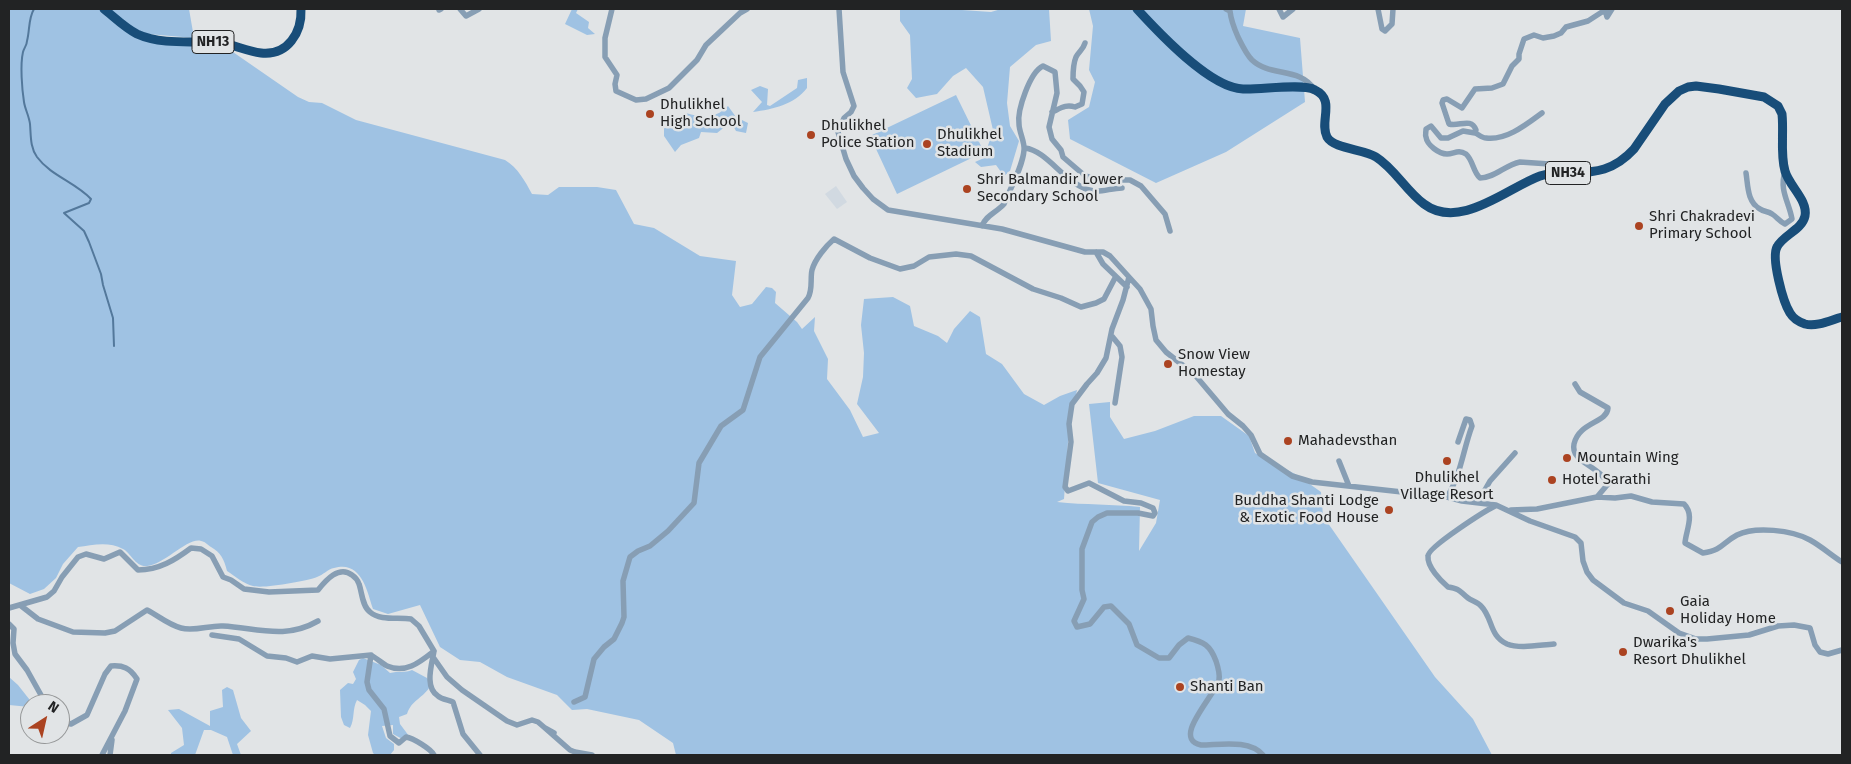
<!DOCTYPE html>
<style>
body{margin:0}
#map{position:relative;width:1851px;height:764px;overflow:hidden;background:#e1e4e6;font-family:"Fira Sans",sans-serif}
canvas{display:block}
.frame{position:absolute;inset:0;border:10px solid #222324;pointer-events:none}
.north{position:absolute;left:20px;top:694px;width:50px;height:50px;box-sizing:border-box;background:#e1e4e6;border:1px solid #959798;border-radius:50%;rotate:35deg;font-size:14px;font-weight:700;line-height:20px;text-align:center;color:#222324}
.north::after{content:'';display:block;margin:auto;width:18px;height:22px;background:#ab4321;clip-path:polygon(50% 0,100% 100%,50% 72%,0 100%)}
</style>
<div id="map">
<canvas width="1851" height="764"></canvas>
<div class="frame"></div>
<div class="north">N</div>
</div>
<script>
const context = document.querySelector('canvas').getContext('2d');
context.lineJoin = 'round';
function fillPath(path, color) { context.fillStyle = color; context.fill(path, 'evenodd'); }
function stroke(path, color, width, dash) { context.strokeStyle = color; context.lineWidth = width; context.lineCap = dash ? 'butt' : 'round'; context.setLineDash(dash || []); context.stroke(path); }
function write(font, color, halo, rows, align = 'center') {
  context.font = font + ' "Fira Sans",sans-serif'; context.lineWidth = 5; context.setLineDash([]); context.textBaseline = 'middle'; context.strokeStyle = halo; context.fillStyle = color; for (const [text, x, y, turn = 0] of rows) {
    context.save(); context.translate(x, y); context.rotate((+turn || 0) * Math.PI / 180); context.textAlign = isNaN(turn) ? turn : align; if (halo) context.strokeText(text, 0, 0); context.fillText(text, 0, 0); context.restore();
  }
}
const built = new Path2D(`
 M836 186 847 202 837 209 825 194Z`);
const green = new Path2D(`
 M9 9H99L135 36 213 45 230 50 298 97 309 102 322 103 356 120 505 160C518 168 525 181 532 194L548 195 559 187H597L616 190 634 224 654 228 700 256 736 261 732 295 740 307 752 304 766 287 772 288 776 292 775 303 797 322 802 329 815 317 814 331 828 359 827 379 850 410 863 437 879 433 857 404 863 377 864 353 861 325 864 299 893 297 910 306 914 326 938 336 947 343 954 329 970 311 980 317 986 354 1002 364 1024 394 1044 405 1060 396 1077 390 1069 428 1064 499 1057 502C1085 505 1112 504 1140 507L1139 551 1156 523 1160 500 1098 483 1089 404 1110 402V417L1124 439 1155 431 1194 416H1221L1249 436 1255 453 1297 475 1321 492 1323 516 1435 677 1473 719 1492 755H676L673 743 639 720 587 709 572 710 557 695 507 677 480 662 460 660 440 647 420 605 388 614 373 609C367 590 361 560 334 568 328 569 323 575 317 577 307 581 263 589 253 586 244 584 235 576 227 571 224 559 221 553 211 547 208 545 204 541 201 541 188 537 164 565 147 566 135 567 131 553 123 549 109 541 92 545 78 547L63 564 56 578 44 589 30 594 9 583Z
 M107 9H189L194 38 148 34 136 30Z
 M572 9H578L576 13 589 22 588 28 595 34 587 35 565 24Z
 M900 9H961L962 10 991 12 1001 9H1049L1051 41 1036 45 1010 67 1007 103 1010 126 1019 141 1010 171 1004 176 996 165 981 167 975 162 984 158 993 130 983 87 966 68 953 76 937 94 916 98 907 88 912 79 910 35 900 21Z
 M1089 9H1246L1243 26 1300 38 1305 102 1226 152 1156 183 1070 139 1068 120 1089 107 1095 82 1089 70 1093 26Z
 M807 78V88C794 105 773 109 753 112L762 102 751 90 760 86 768 89 767 105 770 106 797 88 798 80Z
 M956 95 984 152 897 194 870 136Z
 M728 106 736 117 748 123 746 133 736 131 731 122 717 133 701 132 699 138 681 145 675 152 664 136V128L668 124 677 129 686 113C703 118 715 119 728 106Z
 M363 658 381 665 390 673C398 671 405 673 412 670L427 678 431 685C423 699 412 699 407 714L399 717 400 724 409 736 404 740 393 734V725L382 726 386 738 394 744V750L390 755H375L373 753 368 735 371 711 365 705 357 700C352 709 355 719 350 728L344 725 341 717 340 690 348 683 353 684 356 679 353 672 359 660Z
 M9 677 18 685 33 704H30V707L9 705Z
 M227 687 233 690 241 718 251 731 237 744 241 755H233L227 737 211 730H204L195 755H171V753L184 745 182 728 168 710 179 709 210 726V711L223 707 222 690Z`);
const stream = new Path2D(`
 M34 9C28 19 30 30 27 41 27 45 24 48 23 52 20 65 22 89 24 102 25 109 29 116 30 124 31 136 30 147 37 157 51 176 75 182 91 199L89 203 64 213 84 231 89 242 101 274 103 285 113 318 114 346`);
const minor = new Path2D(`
 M460 9 466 16 479 9
 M612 9 605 38V57L617 75 615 84 616 91 636 100 646 99 669 88 697 60 706 45 740 13 747 9
 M839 9 843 72 854 106 851 112 844 118 838 132 846 159 854 176 863 188 873 199 888 210 1002 229 1085 252H1103L1110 256 1129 277 1123 300 1112 329 1106 358 1097 373 1087 384 1072 404 1069 424 1071 442 1065 487 1068 491 1089 483 1124 501 1141 503 1153 508 1155 513 1153 516 1138 513H1107L1098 517 1092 522 1082 549V590L1084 599 1074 621 1077 627 1090 624 1104 607 1111 606 1129 624 1137 645 1159 658H1169L1179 645 1188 638C1204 642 1210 645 1216 661 1218 667 1220 674 1219 680 1214 697 1171 739 1201 745 1220 745 1249 739 1263 755
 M1226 9 1230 11C1231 21 1234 28 1238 37 1242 45 1246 54 1252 60 1270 77 1300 67 1314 89
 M1279 9 1283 17 1293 9
 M1378 9 1382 29 1385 31 1392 24 1393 9
 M439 10 441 9
 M1052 112C1061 108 1066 104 1075 107L1082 104 1084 92 1080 86 1073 79C1073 72 1073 64 1076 57 1079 51 1083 50 1085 43
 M1475 133C1478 134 1482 138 1486 138 1506 141 1527 124 1542 113
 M1025 148C1049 151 1066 187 1094 191 1103 192 1112 188 1122 188
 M1590 171 1579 166 1520 162C1505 165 1495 178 1480 178 1473 172 1473 160 1466 154 1458 149 1454 154 1447 154 1439 154 1427 145 1426 137 1425 135 1426 132 1426 129L1431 126 1441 138H1448L1463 131 1475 133 1476 130C1471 117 1459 127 1449 124L1442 103 1443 100 1447 99 1462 108 1475 89 1492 88 1503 84 1512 66 1519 59V54L1524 39 1534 35 1543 38 1554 36 1561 33 1566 27 1588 21 1605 10 1607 17 1612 9
 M1746 173C1748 185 1747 202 1760 209 1764 212 1768 211 1772 214 1777 217 1779 221 1785 224L1792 219C1789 202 1779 190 1785 172
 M982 226C986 215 996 213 1004 204 1010 189 1023 166 1024 150 1025 142 1019 132 1019 124 1017 110 1030 72 1043 66L1055 72 1057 93 1049 127 1052 139 1061 150 1063 157 1084 175 1096 180H1130L1141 186 1165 214 1170 231
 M1096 252 1103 264 1127 287
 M1129 277 1140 289 1151 309 1153 326 1156 340 1166 352 1195 375 1228 414 1243 426 1251 435 1260 454 1292 476 1312 482 1447 497 1462 501 1496 505 1530 521 1575 537 1581 543 1583 561 1587 572 1593 580 1624 603 1648 611 1679 633 1696 639H1707L1749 635 1778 626 1794 625 1810 628 1815 645 1820 652 1828 654 1842 650
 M1111 335 1120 346 1122 357 1115 403
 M1575 384 1580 392 1608 408C1607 423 1579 422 1574 444 1570 462 1600 466 1608 484L1597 497
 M1339 461 1349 486
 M1447 497C1461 475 1463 450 1472 426L1470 420 1466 419 1458 442
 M1478 502 1490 481 1515 453
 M1495 506C1485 511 1428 547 1428 556 1427 567 1441 581 1448 587 1461 589 1459 591 1468 598 1472 601 1478 602 1481 606 1493 618 1489 636 1507 644 1520 649 1539 645 1554 644
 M1511 510 1537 509 1597 497 1615 498 1631 496 1652 502 1684 504C1695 515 1686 530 1685 543L1703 553C1723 550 1722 543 1737 535 1755 526 1792 530 1810 540 1821 546 1831 555 1842 562
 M20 605 38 619 73 632 105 633 115 631 147 610C159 616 167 624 181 628 194 632 210 625 223 626 257 628 285 640 318 621
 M9 608 47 597 54 591 62 577 78 557 86 554 104 559 120 552 138 570C159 570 175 560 191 548L201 549 212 556 223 577 231 580 244 589 269 592 318 590C326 580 339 565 352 575 355 577 358 581 359 584 362 592 362 606 370 612 380 621 398 617 411 619L419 626 434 651C432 664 424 687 438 696 441 699 448 700 453 702L463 734 480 755
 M9 624 14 629 13 643 15 654 27 670 46 704
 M212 635 239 639 267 656 286 658 297 662 312 656 330 659 371 655C376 658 382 663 387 666 406 674 420 662 434 651
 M371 655 367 682 369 690 384 709 390 736 399 743 406 737C413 738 431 749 434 755
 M433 657 447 677 462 690 507 721 517 725 532 720 538 722 545 728
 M574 702 585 697 594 659 604 647 614 639 622 623 624 617 623 581 630 557 638 551 650 546 668 531 694 503 699 463 721 426 743 410 760 357 808 298C813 289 810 279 812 270 815 259 826 246 834 239L870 258 900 269 914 266 929 257 956 254 971 256 1033 289 1061 298 1081 307 1096 303 1104 299 1115 278
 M60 721 71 724 87 715 105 674 111 666C123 665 130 668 137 679L125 711 102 755
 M554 733 545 728 570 750 575 752 592 755
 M110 755 112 740`);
const highway = new Path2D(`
 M104 9C114 17 125 28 137 34 161 45 192 41 217 42 232 44 246 51 261 53 288 56 302 32 301 9
 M1137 9C1159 33 1210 88 1243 89 1261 90 1302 83 1315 90 1336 100 1319 121 1327 137 1334 149 1364 149 1376 157 1395 169 1406 191 1424 204 1460 231 1507 188 1540 176 1547 173 1555 174 1562 174 1593 172 1612 173 1634 149L1665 104 1679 91 1688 87 1696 86 1719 89 1764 97 1778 106 1782 114C1784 133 1780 154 1785 171 1789 186 1808 200 1805 216 1802 230 1783 235 1777 247 1771 258 1783 302 1790 313 1793 318 1799 322 1805 324 1817 327 1831 320 1842 317`);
const markers = [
 [650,114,5,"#ab4321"],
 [811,135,5,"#ab4321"],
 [927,144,5,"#ab4321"],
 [967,189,5,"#ab4321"],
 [1639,226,5,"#ab4321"],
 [1168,364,5,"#ab4321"],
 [1288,441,5,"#ab4321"],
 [1567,458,5,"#ab4321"],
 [1447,461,5,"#ab4321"],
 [1552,480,5,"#ab4321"],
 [1389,510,5,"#ab4321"],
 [1670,611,5,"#ab4321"],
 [1623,652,5,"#ab4321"],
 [1180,687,5,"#ab4321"]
];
const shields = [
 [213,42,42],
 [1568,173,45]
];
const shieldNames = [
 ["NH13",213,42],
 ["NH34",1568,173]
];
const poiNames = [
 ["Dhulikhel",660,105],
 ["High School",660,122],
 ["Dhulikhel",821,126],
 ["Police Station",821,143],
 ["Dhulikhel",937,135],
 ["Stadium",937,152],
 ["Shri Balmandir Lower",977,180],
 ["Secondary School",977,197],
 ["Shri Chakradevi",1649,217],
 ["Primary School",1649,234],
 ["Snow View",1178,355],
 ["Homestay",1178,372],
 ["Mahadevsthan",1298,441],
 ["Mountain Wing",1577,458],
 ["Dhulikhel",1447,478,"center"],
 ["Village Resort",1447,495,"center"],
 ["Hotel Sarathi",1562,480],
 ["Buddha Shanti Lodge",1379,501,"right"],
 ["& Exotic Food House",1379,518,"right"],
 ["Gaia",1680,602],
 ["Holiday Home",1680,619],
 ["Dwarika's",1633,643],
 ["Resort Dhulikhel",1633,660],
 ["Shanti Ban",1190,687]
];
fillPath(built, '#d1d9e1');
fillPath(green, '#9fc2e3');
stroke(stream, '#53789b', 2);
stroke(minor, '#879eb4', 5.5);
stroke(highway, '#184d79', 9);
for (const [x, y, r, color] of markers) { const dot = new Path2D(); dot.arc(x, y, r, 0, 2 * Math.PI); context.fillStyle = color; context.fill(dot); stroke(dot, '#e1e4e6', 2); }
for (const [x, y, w] of shields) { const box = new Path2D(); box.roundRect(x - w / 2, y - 11.5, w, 23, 4); context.fillStyle = '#e1e4e6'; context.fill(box); stroke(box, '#222324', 1); }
write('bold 14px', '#222324', null, shieldNames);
write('15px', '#222324', '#e1e4e6', poiNames, 'left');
</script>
